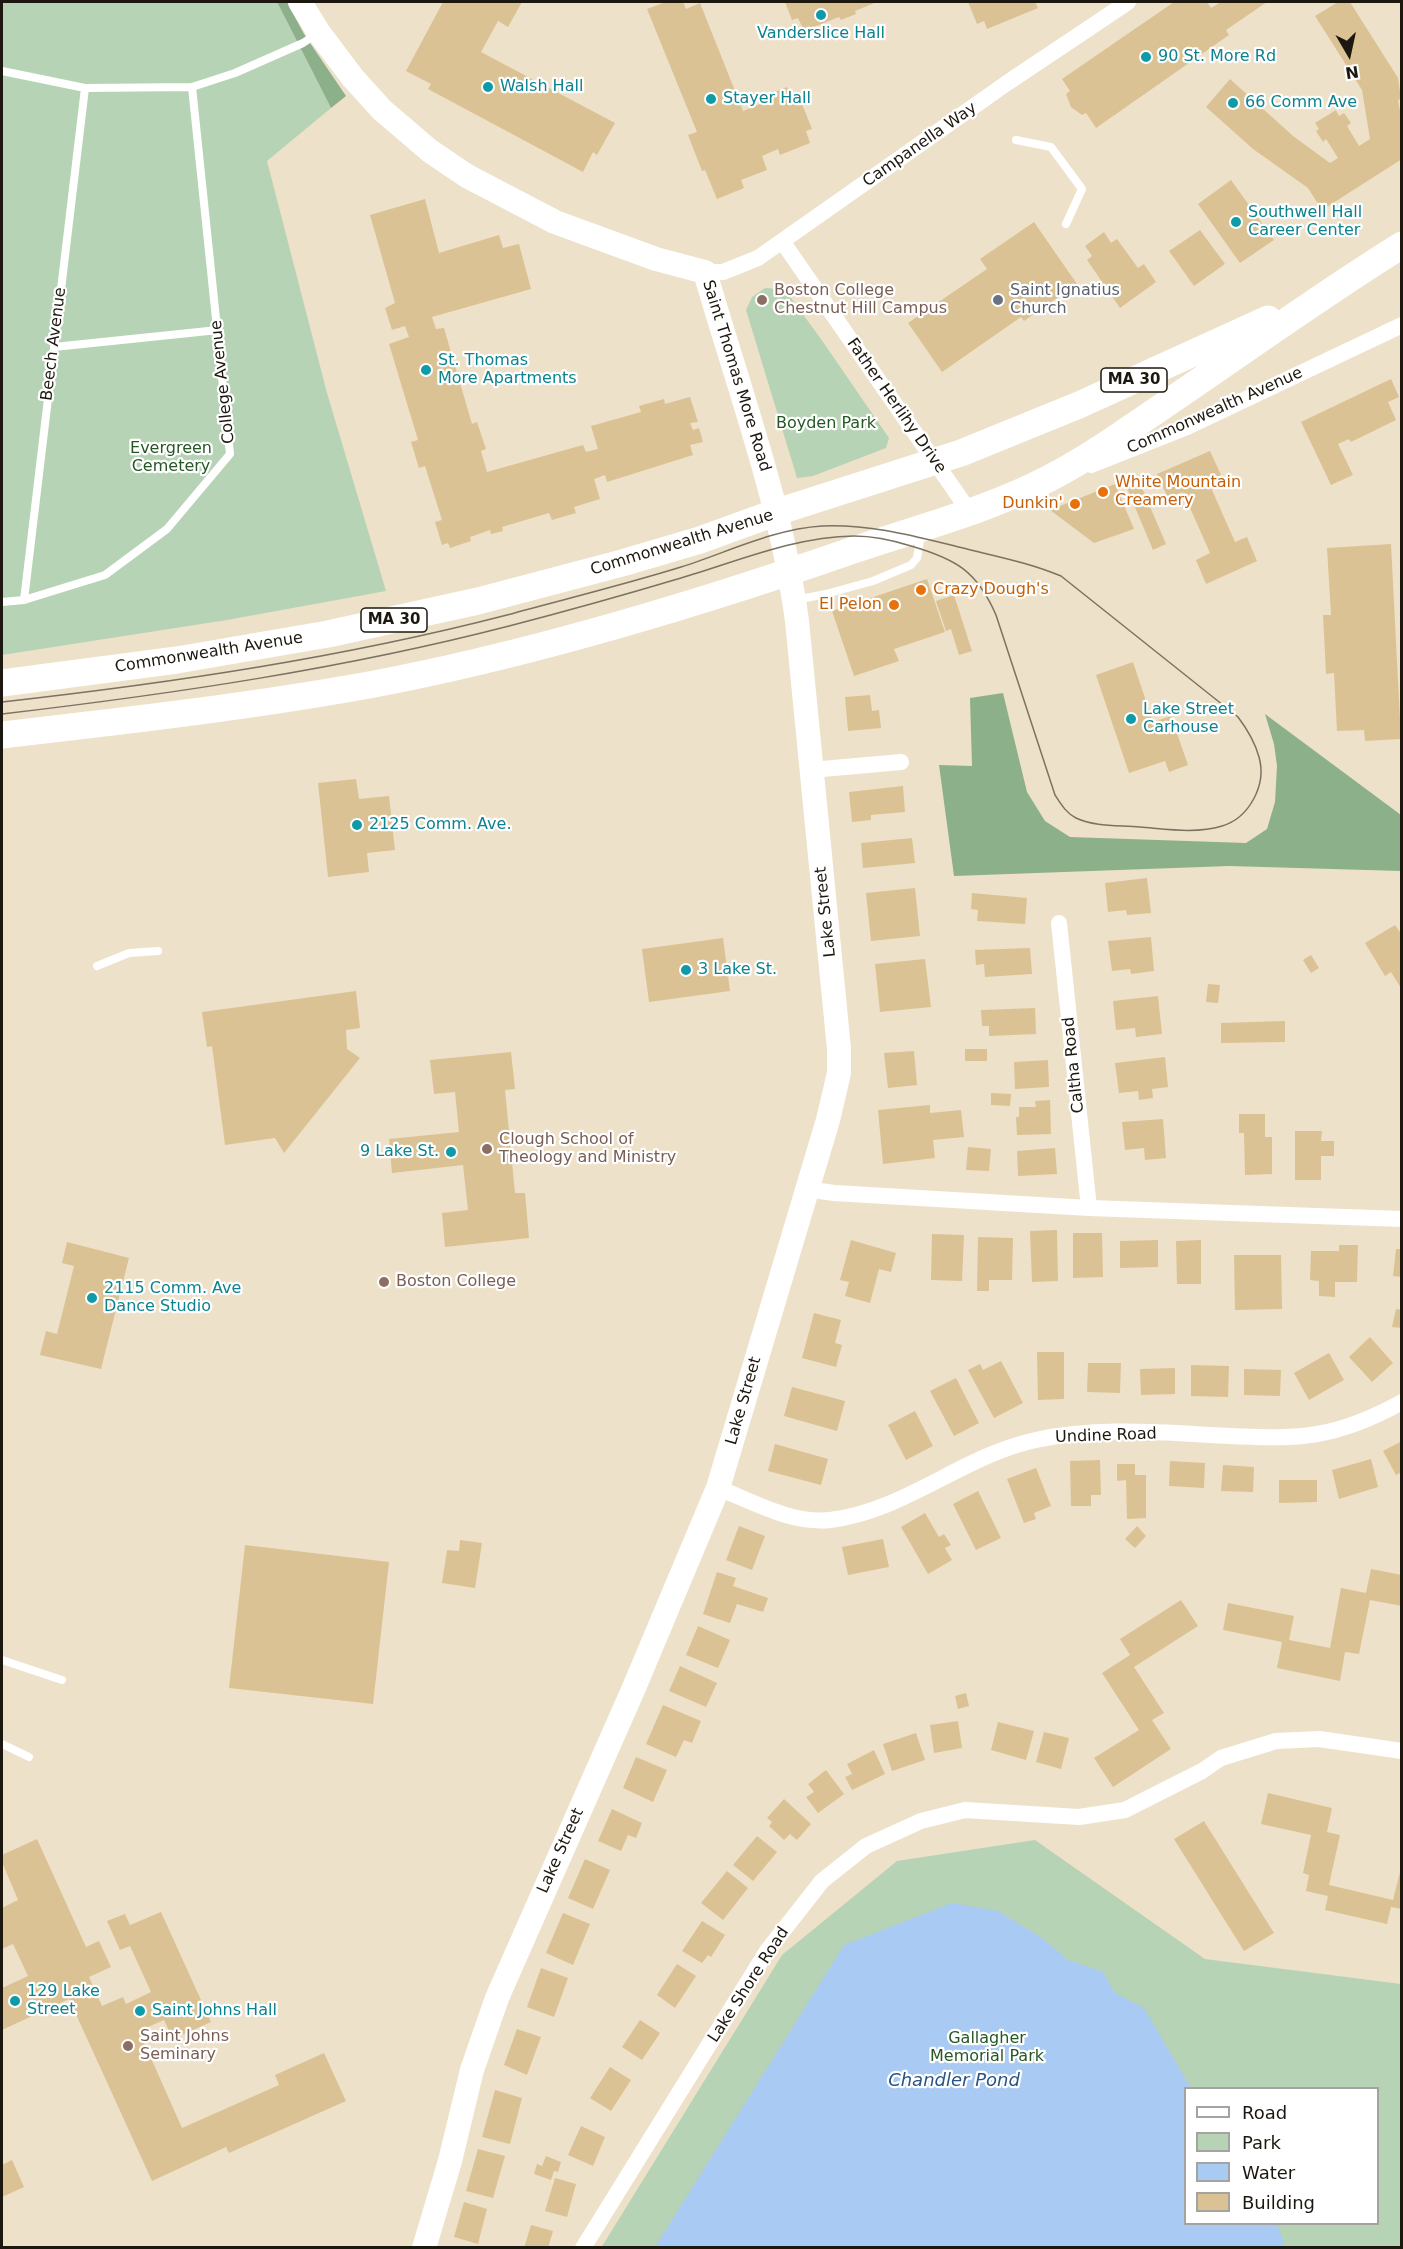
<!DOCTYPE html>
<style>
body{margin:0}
#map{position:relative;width:1403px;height:2249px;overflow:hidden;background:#eee1c9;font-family:"DejaVu Sans",sans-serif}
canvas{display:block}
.frame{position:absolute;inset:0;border:3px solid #1d180f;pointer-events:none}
.legend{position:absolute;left:1184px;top:2087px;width:195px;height:138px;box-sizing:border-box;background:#fff;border:2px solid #a5a39f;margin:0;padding:8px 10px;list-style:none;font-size:18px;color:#1d180f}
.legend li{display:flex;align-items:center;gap:12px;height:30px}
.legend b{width:30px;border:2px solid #a5a39f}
.north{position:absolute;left:1319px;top:24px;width:60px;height:60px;-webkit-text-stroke:4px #fff;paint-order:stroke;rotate:171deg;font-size:16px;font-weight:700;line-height:24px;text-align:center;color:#1d180f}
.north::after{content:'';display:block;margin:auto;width:21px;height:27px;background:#1d180f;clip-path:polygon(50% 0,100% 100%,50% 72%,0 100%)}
</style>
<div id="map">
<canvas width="1403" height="2249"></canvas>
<div class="frame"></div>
<ul class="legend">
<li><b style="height:8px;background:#fff"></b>Road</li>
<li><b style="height:16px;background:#b7d3b5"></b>Park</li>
<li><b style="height:16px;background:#a9caf2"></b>Water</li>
<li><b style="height:16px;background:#dbc294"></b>Building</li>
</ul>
<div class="north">N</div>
</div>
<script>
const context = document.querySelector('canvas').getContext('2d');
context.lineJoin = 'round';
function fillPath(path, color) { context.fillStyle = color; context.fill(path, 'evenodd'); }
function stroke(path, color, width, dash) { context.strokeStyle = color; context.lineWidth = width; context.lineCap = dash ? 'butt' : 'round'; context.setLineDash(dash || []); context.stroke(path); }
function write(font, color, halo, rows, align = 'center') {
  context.font = font + ' "DejaVu Sans",sans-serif'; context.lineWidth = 4.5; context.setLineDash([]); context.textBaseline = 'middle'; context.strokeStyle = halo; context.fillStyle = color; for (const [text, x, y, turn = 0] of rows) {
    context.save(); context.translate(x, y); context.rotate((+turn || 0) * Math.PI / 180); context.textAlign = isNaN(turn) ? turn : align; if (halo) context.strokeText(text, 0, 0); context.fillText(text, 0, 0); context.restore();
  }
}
const green = new Path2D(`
 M2 2H277L331 108 267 161 327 393 386 591 227 620 2 655Z
 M765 288 779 289 788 294 821 339 889 438 886 448 813 476 797 478 746 310 752 297Z
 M1035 1840 1205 1959 1401 1984V2247L601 2248 782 1955 897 1861ZM1186 2088H1378V2224H1186Z`);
const forest = new Path2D(`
 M277 2H287L304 34 346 96 331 108Z
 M1003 693 1027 792 1045 821 1070 837 1246 843 1267 829 1275 802 1277 766 1274 744 1265 714 1401 815V871L1229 866 954 876 939 765 972 766 970 698Z`);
const water = new Path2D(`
 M952 1903 998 1911 1042 1938 1068 1960 1103 1972 1115 1993 1144 2008 1191 2088H1186V2224H1277L1283 2240 1284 2247H655L844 1945Z`);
const building = new Path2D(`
 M443 2H522L508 27 498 21 481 52 615 123 597 155 593 152 583 172 428 89 431 84 406 71Z
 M666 2H683L686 9 700 3 743 111 767 101 765 96 787 87 791 97 798 94 812 129 806 131 810 143 780 155 778 149 762 156 767 170 741 180 744 188 717 199 705 170 702 171 688 135 697 132 647 9Z
 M785 2H877L855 11 856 14 841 20 839 17 804 31 798 18 792 20Z
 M968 2H1035L1038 8 987 29 984 21 977 24Z
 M1174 2H1207L1211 8 1221 2H1267L1226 30 1229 35 1096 128 1086 113 1082 115 1071 107 1066 94 1070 91 1062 79Z
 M1338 2H1350L1398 78 1401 99 1398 100 1402 122V159L1322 210 1308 188 1253 149 1206 107 1230 79 1293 136 1330 163 1338 158 1326 139 1323 142 1316 131 1319 129 1315 123 1336 110 1339 116 1344 113 1351 123 1347 126 1359 146 1370 139 1362 90 1315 16Z
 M1231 180 1274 240 1240 263 1198 204Z
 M425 199 439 253 499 235 503 248 519 244 531 289 432 317 436 329 444 328 472 424 477 422 486 449 481 451 487 472 583 445 586 452 598 449 591 426 641 412 639 406 664 399 665 404 690 397 698 422 690 423 693 430 699 428 703 442 690 445 693 455 607 482 605 475 594 479 600 499 574 507 576 513 552 520 549 513 502 527 503 531 491 534 490 530 470 537 471 541 450 548 448 543 442 545 435 522 442 520 425 466 419 468 411 442 418 440 389 344 409 337 405 326 392 330 385 308 395 303 370 215Z
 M1034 222 1077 284 1024 321 1021 317 942 372 908 323 987 269 980 259Z
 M1200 230 1225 264 1194 286 1169 251Z
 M1104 232 1111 243 1117 239 1138 268 1144 264 1156 282 1120 308 1087 260 1092 256 1085 246Z
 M1391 379 1399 397 1388 402 1396 420 1351 442 1349 439 1338 444 1353 475 1331 485 1301 422Z
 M1210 451 1221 475 1208 481 1235 542 1247 537 1257 561 1206 584 1196 560 1210 553 1183 492 1168 498 1157 474Z
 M1137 476 1166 544 1153 550 1124 481Z
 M1115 484 1134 529 1094 543 1050 510Z
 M1391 544 1401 739 1365 741 1364 730 1337 731 1334 673 1326 674 1323 615H1331L1327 548Z
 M927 579 945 632 894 649 899 661 854 676 832 611Z
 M954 595 972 651 959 655 951 629 946 631 936 601Z
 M1133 662 1153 722 1171 716 1188 765 1169 772 1165 761 1129 773 1096 675Z
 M870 695 872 711 879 710 881 728 848 731 845 697Z
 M356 779 359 799 389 796 395 850 367 853 369 872 328 877 318 783Z
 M903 786 905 812 871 815V820L852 822 849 792Z
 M912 838 915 863 863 868 861 843Z
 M1147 878 1151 913 1127 915 1126 910 1108 912 1105 883Z
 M915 888 920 936 871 941 866 893Z
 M972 893 1027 898 1025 924 977 921 978 910 971 909Z
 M1395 925 1402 935V990L1391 972 1385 976 1365 943Z
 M1151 937 1154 971 1131 974 1130 969 1112 971 1108 941Z
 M723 938 730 991 649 1002 642 949Z
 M1030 948 1032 974 985 977 984 964 976 965 975 950Z
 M1311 955 1319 968 1311 973 1303 960Z
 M925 959 931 1007 880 1012 875 964Z
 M1208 984 1220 985 1218 1003 1206 1002Z
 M356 991 360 1028 346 1030 347 1049 360 1058 284 1153 275 1138 225 1145 212 1046 207 1047 202 1012Z
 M1158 996 1162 1034 1136 1037 1135 1028 1116 1030 1113 1001Z
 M1035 1008 1036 1034 989 1036V1026H982L981 1010Z
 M1285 1021V1042L1221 1043V1023Z
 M965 1049H987V1061H965Z
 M914 1051 917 1085 888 1088 884 1053Z
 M511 1052 515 1089 505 1090 515 1193H525L529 1238 445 1247 442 1213 468 1210 463 1165 392 1173 389 1139 459 1132 455 1092 434 1094 430 1060Z
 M1165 1057 1168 1087 1152 1089 1153 1098 1139 1100 1138 1091 1119 1093 1115 1063Z
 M1048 1060 1049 1087 1015 1089 1014 1062Z
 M991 1093 1011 1094 1010 1106 991 1105Z
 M1050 1100 1051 1134 1017 1135 1016 1117H1019V1107H1036L1035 1101Z
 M930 1105V1113L961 1110 964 1137 933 1140 935 1158 883 1164 878 1110Z
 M1239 1114H1265V1137H1272V1174L1245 1175 1244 1133H1239Z
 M1163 1119 1166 1158 1145 1160 1144 1148 1125 1150 1122 1122Z
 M1295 1131H1322L1321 1141H1334V1156H1321V1180H1295Z
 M968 1147 991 1149 989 1171 966 1170Z
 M1055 1148 1057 1174 1018 1176 1017 1151Z
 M1057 1230 1058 1281 1032 1282 1030 1231Z
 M1073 1233H1102L1103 1277 1073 1278Z
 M932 1234 964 1235 962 1281 931 1280Z
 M978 1237 1013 1238 1012 1280H989V1291H977Z
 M851 1240 896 1253 891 1272 879 1269 870 1303 845 1296 849 1282 840 1280Z
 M1158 1240V1267L1120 1268V1241Z
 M1201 1240V1284H1177L1176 1241Z
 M67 1242 129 1258 101 1369 40 1355 46 1331 57 1334 74 1266 62 1263Z
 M1339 1245H1358L1357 1282H1335V1297L1319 1296V1281L1310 1280 1311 1251H1339Z
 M1396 1249H1402V1277L1393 1276Z
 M1234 1255H1281L1282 1309 1235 1310Z
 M1396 1309 1402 1310V1328L1392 1327Z
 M814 1313 841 1320 835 1343 842 1345 836 1367 802 1358Z
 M1370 1337 1393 1363 1372 1382 1349 1357Z
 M1037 1352H1064V1399L1038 1400Z
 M1329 1353 1344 1380 1309 1400 1294 1373Z
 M1001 1361 1023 1403 994 1418 968 1370 980 1364 983 1370Z
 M1088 1363H1121L1120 1393 1087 1392Z
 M1191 1365 1229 1366 1228 1397 1191 1396Z
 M1175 1368V1394L1141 1395 1140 1369Z
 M1244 1369 1281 1370 1280 1396 1244 1395Z
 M956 1378 979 1423 954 1436 930 1391Z
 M792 1387 845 1401 837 1431 784 1416Z
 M915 1411 933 1446 906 1460 888 1425Z
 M1402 1441V1472L1396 1475 1383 1451Z
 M775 1444 828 1459 821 1485 768 1471Z
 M1371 1459 1378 1487 1339 1499 1332 1470Z
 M1100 1460 1101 1495H1091V1506H1071L1070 1461Z
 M1170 1461 1205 1463 1204 1488 1169 1486Z
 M1117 1464H1135V1475H1146V1518L1127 1519 1126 1480 1117 1481Z
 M1223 1465 1254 1467 1253 1492 1221 1491Z
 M1036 1468 1051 1506 1034 1513 1036 1519 1024 1523 1007 1479Z
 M1279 1480H1317V1502L1279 1503Z
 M978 1491 1001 1538 976 1550 953 1504Z
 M925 1513 939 1537 944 1534 951 1545 945 1548 952 1560 928 1574 901 1527Z
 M739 1526 765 1536 752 1570 726 1560Z
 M1137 1526 1146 1536 1135 1548 1125 1539Z
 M883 1539 889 1567 848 1575 842 1547Z
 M460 1540 482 1543 475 1588 442 1583 447 1550 459 1551Z
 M245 1545 389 1562 373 1704 229 1688Z
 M1371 1569 1402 1575V1606L1370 1600 1359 1654 1345 1652 1340 1681 1277 1668 1282 1642 1223 1630 1228 1603 1294 1616 1289 1640 1330 1648 1341 1588 1366 1593Z
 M717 1572 736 1578 733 1586 768 1598 763 1612 737 1604 730 1623 703 1614Z
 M1181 1600 1198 1626 1134 1667 1164 1713 1152 1720 1171 1749 1113 1787 1094 1758 1139 1730 1102 1673 1130 1655 1120 1639Z
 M698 1626 730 1640 718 1668 686 1655Z
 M680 1666 717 1683 706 1707 669 1691Z
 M966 1693 969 1706 958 1709 955 1696Z
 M663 1705 701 1721 692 1743 684 1740 676 1757 646 1744Z
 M958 1721 962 1748 934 1753 930 1725Z
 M998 1722 1034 1731 1026 1760 991 1750Z
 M1044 1732 1069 1738 1061 1769 1036 1762Z
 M916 1733 925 1760 892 1771 883 1744Z
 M874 1750 885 1774 852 1790 845 1777 852 1774 847 1764Z
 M636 1757 667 1770 653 1802 623 1788Z
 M826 1770 844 1794 818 1813 806 1797 814 1792 808 1784Z
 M1268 1793 1332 1808 1327 1832 1340 1835 1329 1885 1393 1900 1402 1864V1909L1391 1907 1387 1924 1325 1910 1328 1896 1306 1891 1309 1875 1303 1873 1311 1835 1261 1824Z
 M784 1799 811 1824 797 1840 790 1834 784 1840 769 1826 772 1822 767 1818Z
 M612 1809 642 1823 636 1838 628 1835 621 1851 598 1841Z
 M1204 1821 1274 1933 1244 1951 1174 1839Z
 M757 1836 777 1852 753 1881 733 1865Z
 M37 1839 86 1947 99 1941 111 1967 89 1977 102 2006 123 1997 126 2004 151 1992 130 1946 120 1950 107 1921 125 1914 130 1925 161 1912 211 2022 173 2039 164 2020 139 2031 182 2128 279 2085 275 2075 324 2053 346 2101 229 2153 226 2147 152 2181 69 1999 2 2030V1988L28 1976 13 1944 2 1949V1908L18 1900 2 1862V1855Z
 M585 1859 610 1870 593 1909 568 1898Z
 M727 1871 748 1888 723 1920 701 1903Z
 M563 1913 590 1924 573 1965 546 1953Z
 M702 1921 725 1935 711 1957 708 1955 702 1963 682 1951Z
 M677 1964 696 1976 675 2008 657 1995Z
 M541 1968 568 1978 554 2017 527 2007Z
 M640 2020 660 2033 642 2060 622 2047Z
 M517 2029 541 2037 527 2075 504 2065Z
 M610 2067 631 2080 611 2111 590 2098Z
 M495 2090 522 2098 510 2144 482 2137Z
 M581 2126 605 2137 593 2166 568 2155Z
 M478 2149 505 2156 493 2198 466 2191Z
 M546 2156 561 2162 558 2172 554 2171 551 2180 534 2174 537 2164 542 2166Z
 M12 2160 24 2187 2 2197V2165Z
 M555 2178 576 2184 567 2217 545 2211Z
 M464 2202 487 2209 478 2244 454 2237Z
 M531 2225 553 2231 548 2248H524Z`);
const lane = new Path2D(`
 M2 71 85 88 192 87 235 73 303 43 318 33
 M1016 140 1051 147 1082 189 1066 224
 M54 347 218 330
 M24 600 85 88
 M795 600 826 594 873 581 911 565 917 558 921 534
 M2 602 24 600 105 575 167 529 230 454 192 87
 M97 966 129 953 158 951
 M2 1660 62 1680
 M2 1744 29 1757`);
const street = new Path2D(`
 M782 241 969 511
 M705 272H723L758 258 1007 83 1128 2
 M1091 465 1187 427 1402 325
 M811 770 901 762
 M1059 923 1089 1208
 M806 1189 834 1193 1089 1208 1402 1219
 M718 1488C754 1502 791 1524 830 1520 905 1511 964 1455 1036 1440 1099 1426 1167 1433 1231 1436 1260 1437 1289 1439 1317 1434 1348 1429 1375 1417 1402 1402
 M583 2248 767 1951 822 1881 866 1846 921 1821 965 1810 1079 1817 1125 1810 1202 1771 1221 1758 1276 1741 1319 1739 1402 1751`);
const secondary = new Path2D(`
 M300 2 319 33 353 78 382 110 430 151 467 176 555 222 656 259 705 272C738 387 781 501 797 621L839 1049V1073L828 1120 718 1488 633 1690 497 1998 472 2070 450 2161 424 2248`);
const primary = new Path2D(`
 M2 683 177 660 328 634 478 601 622 563 700 540 777 512 961 453 1079 405 1268 319
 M2 735C124 721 247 707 369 685 529 655 688 607 842 554 911 530 984 512 1048 479 1089 458 1126 431 1163 406 1243 352 1320 296 1402 245`);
const tram = new Path2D(`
 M2 702C171 683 341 658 507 615 565 599 623 585 681 567 726 553 773 529 822 526 874 524 917 537 967 549 999 557 1030 563 1061 576L1238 717C1247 729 1255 742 1259 757 1267 785 1249 818 1222 826 1196 834 1166 829 1140 827 1119 825 1095 827 1076 818 1066 813 1061 804 1055 795L996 615C977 571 956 559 911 546 892 540 874 536 854 536 793 537 739 561 681 578 624 595 567 611 509 626 343 669 172 694 2 714`);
const markers = [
 [821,15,6,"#0f9aa8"],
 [1146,57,6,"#0f9aa8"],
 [488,87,6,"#0f9aa8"],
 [711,99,6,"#0f9aa8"],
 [1233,103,6,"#0f9aa8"],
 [1236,222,6,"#0f9aa8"],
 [762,300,6,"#8d6e63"],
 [998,300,6,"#6b7280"],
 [426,370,6,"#0f9aa8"],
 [1103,492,6,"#e8710a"],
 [1075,504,6,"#e8710a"],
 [921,590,6,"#e8710a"],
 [894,605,6,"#e8710a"],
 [1131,719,6,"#0f9aa8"],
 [357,825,6,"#0f9aa8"],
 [686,970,6,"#0f9aa8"],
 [487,1149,6,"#8d6e63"],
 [451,1152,6,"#0f9aa8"],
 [384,1282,6,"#8d6e63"],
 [92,1298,6,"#0f9aa8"],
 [15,2001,6,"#0f9aa8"],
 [140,2011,6,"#0f9aa8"],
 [128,2046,6,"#8d6e63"]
];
const shields = [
 [1134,380,66],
 [394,620,66]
];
const shieldNames = [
 ["MA 30",1134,380],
 ["MA 30",394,620]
];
const cultureNames = [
 ["Vanderslice Hall",821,34,"center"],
 ["90 St. More Rd",1158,57],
 ["Walsh Hall",500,87],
 ["Stayer Hall",723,99],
 ["66 Comm Ave",1245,103],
 ["Southwell Hall",1248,213],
 ["Career Center",1248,231],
 ["St. Thomas",438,361],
 ["More Apartments",438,379],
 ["Lake Street",1143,710],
 ["Carhouse",1143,728],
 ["2125 Comm. Ave.",369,825],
 ["3 Lake St.",698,970],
 ["9 Lake St.",439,1152,"right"],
 ["2115 Comm. Ave",104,1289],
 ["Dance Studio",104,1307],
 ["129 Lake",27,1992],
 ["Street",27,2010],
 ["Saint Johns Hall",152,2011]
];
const streetNames = [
 ["Campanella Way",920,145,-35],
 ["Beech Avenue",54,344,-83],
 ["Saint Thomas More Road",736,376,73],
 ["College Avenue",223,382,-96],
 ["Father Herlihy Drive",896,406,55],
 ["Commonwealth Avenue",1215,411,-24],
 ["Commonwealth Avenue",682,543,-17],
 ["Commonwealth Avenue",209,653,-9],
 ["Lake Street",826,912,-96],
 ["Caltha Road",1074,1065,-96],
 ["Lake Street",744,1401,-74],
 ["Undine Road",1106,1436,-2],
 ["Lake Street",561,1851,-66],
 ["Lake Shore Road",749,1985,-57]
];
const educationNames = [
 ["Boston College",774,291],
 ["Chestnut Hill Campus",774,309],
 ["Clough School of",499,1140],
 ["Theology and Ministry",499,1158],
 ["Boston College",396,1282],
 ["Saint Johns",140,2037],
 ["Seminary",140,2055]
];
const worshipNames = [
 ["Saint Ignatius",1010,291],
 ["Church",1010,309]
];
const parkNames = [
 ["Boyden Park",826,424],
 ["Evergreen",171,449],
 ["Cemetery",171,467],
 ["Gallagher",987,2039],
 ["Memorial Park",987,2057]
];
const foodNames = [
 ["White Mountain",1115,483],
 ["Creamery",1115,501],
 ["Dunkin'",1063,504,"right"],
 ["Crazy Dough's",933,590],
 ["El Pelon",882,605,"right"]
];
const waterNames = [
 ["Chandler Pond",954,2081]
];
fillPath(green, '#b7d3b5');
fillPath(forest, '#8cb08a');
fillPath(water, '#a9caf2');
fillPath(building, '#dbc294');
stroke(lane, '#fff', 8);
stroke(street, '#fff', 16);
stroke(secondary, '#fff', 24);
stroke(primary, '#fff', 27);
stroke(tram, '#7b7262', 1.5);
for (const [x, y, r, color] of markers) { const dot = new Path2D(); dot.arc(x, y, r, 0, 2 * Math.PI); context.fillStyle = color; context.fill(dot); stroke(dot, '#fff', 2); }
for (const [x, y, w] of shields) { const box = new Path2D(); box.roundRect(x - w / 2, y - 12, w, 24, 4.5); context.fillStyle = '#fff'; context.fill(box); stroke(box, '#1d180f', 1.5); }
write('bold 15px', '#1d180f', null, shieldNames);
write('16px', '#0d838f', '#fff', cultureNames, 'left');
write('16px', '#1d180f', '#fff', streetNames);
write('16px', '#785e54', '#fff', educationNames, 'left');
write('16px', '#5b616d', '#fff', worshipNames, 'left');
write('16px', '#255724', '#fff', parkNames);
write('16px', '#c56008', '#fff', foodNames, 'left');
write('italic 18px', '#285486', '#fff', waterNames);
</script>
